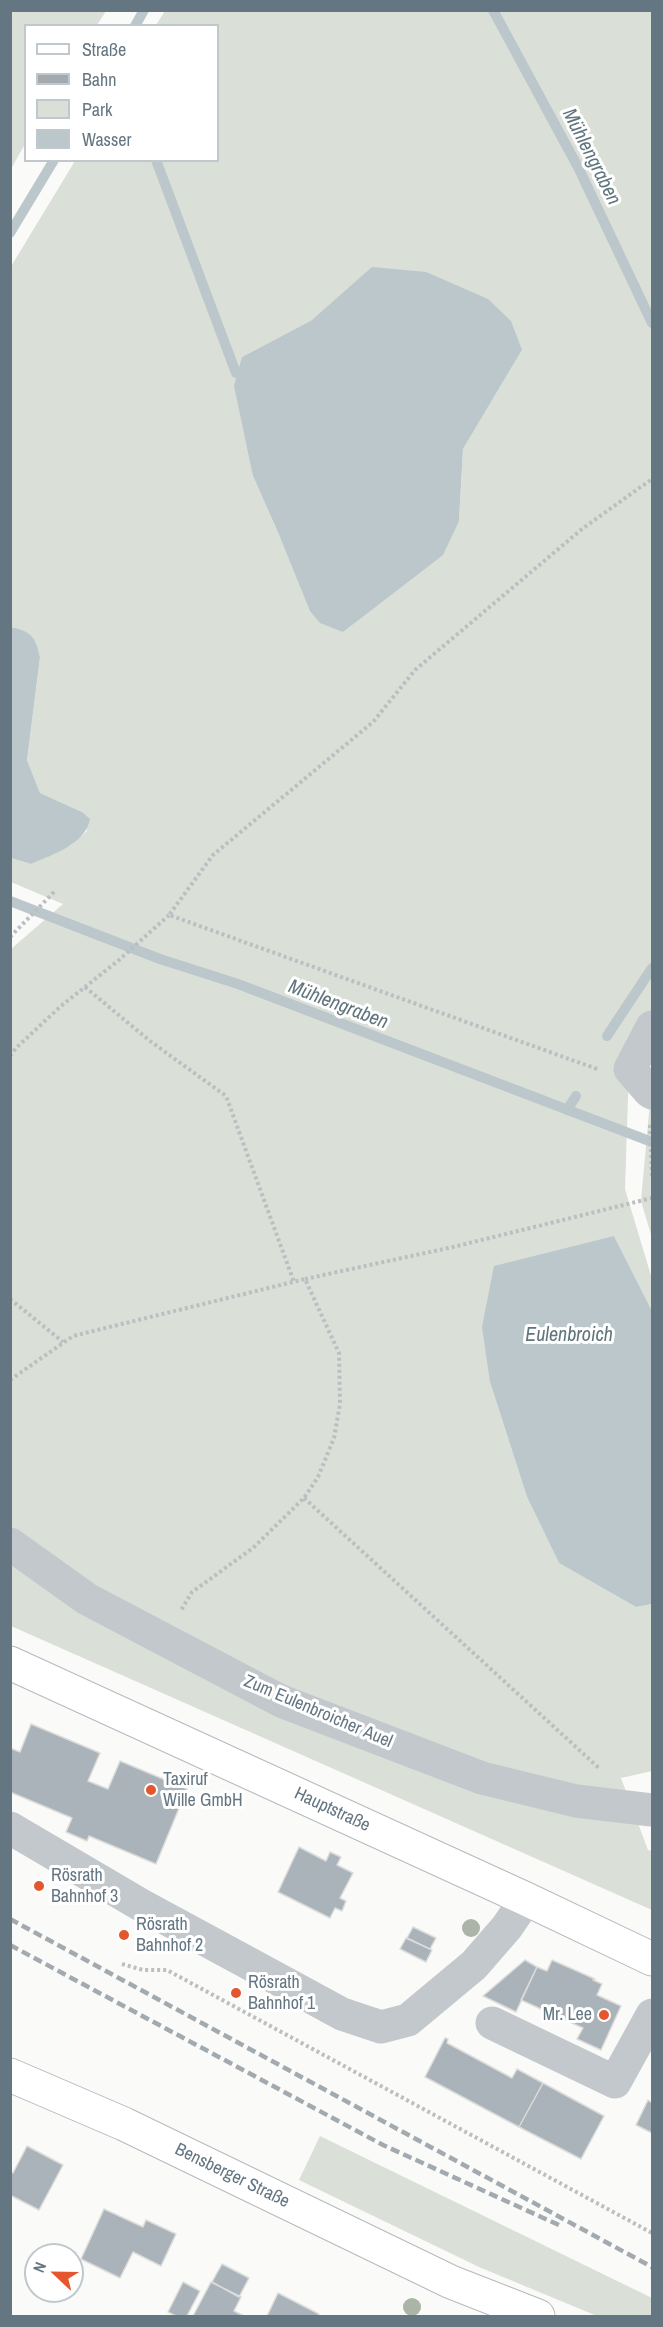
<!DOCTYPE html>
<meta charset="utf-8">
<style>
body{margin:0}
#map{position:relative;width:663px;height:2327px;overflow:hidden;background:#fafaf8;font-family:"Archivo Narrow",sans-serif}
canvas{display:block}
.frame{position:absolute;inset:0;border:12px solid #657683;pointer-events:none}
.legend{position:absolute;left:24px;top:24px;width:195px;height:138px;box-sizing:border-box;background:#fff;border:2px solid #c1c8cd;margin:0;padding:8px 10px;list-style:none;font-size:18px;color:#657683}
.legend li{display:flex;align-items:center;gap:12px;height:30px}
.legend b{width:30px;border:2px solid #c1c8cd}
.north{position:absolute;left:24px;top:2243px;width:60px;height:60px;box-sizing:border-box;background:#fff;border:2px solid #c1c8cd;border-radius:50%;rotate:292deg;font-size:16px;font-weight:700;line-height:24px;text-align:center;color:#657683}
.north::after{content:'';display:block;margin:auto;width:21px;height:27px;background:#e4572e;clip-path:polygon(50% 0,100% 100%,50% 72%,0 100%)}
</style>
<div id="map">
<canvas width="663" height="2327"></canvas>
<div class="frame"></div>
<ul class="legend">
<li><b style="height:8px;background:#fff"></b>Straße</li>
<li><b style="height:8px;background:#a2aab0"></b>Bahn</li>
<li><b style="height:16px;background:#dadfd7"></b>Park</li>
<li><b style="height:16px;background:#bbc7cb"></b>Wasser</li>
</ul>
<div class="north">N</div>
</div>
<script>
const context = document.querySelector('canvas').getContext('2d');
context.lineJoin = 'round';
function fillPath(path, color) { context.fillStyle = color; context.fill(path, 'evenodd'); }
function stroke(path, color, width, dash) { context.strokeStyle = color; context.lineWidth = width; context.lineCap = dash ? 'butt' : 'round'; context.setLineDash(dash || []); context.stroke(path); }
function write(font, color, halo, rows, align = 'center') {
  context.font = font + ' "Archivo Narrow",sans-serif'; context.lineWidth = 6; context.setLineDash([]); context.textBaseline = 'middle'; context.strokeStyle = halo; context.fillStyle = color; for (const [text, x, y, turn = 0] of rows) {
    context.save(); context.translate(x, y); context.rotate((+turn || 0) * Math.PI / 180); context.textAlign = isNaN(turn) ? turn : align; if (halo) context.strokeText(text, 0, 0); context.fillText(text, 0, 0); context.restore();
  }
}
const green = new Path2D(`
 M11 10 106 11 97 25 26 26 25 144 11 169Z
 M165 11H652V1041L629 1066 625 1189 652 1279V1311L614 1236 490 1382 527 1497 559 1563 636 1607 652 1604V1771L621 1778 648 1850 652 1851V1910L11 1626V949L63 904 11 882V858L31 864 71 845 87 831 82 812 40 793 27 760 40 657C36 637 31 631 11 627L10 268 75 161 218 160V26L156 25ZM312 320 522 350 463 449 459 521 382 601 343 632 280 537 253 476 242 357Z
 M652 1080V1238L641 1201Z
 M320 2136 652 2298V2316H597L479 2267 299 2180Z`);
const water = new Path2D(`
 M372 267 426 272 488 299 511 321 522 350 463 449 459 521 443 555 343 632 320 623 310 611 280 537 253 476 234 386 242 357 312 320Z
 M11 627C31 631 36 637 40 657L27 760 40 793 82 812 90 819C85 845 53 854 31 864L11 858Z
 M614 1236 652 1311V1604L636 1607 559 1563 527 1497 490 1382 482 1327 494 1266Z`);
const stream = new Path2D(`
 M493 10 579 169 652 323
 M135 26 144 10
 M156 160 236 373
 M10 233 54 160
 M10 901 160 959 238 984 652 1142
 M607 1036 652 968
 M567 1110 576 1096`);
const building = new Path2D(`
 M31 1724 100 1753 88 1781 108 1789 120 1761 187 1789 156 1864 89 1836 87 1841 66 1832 72 1818 10 1792V1748L20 1752Z
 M299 1847 326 1861 330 1852 341 1857 337 1865 353 1873 340 1898 346 1901 342 1911 335 1908 330 1918 278 1892Z
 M413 1927 436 1938 430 1949 407 1938Z
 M406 1938 432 1950 426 1962 400 1949Z
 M525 1960 537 1967 516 2012 483 1996Z
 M552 1960 595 1979 593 1980 602 1984 597 1995 621 2006 601 2050 577 2039 583 2028 521 2000 537 1967 547 1971Z
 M445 2038 448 2039 447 2043 512 2078 517 2069 543 2083 519 2127 425 2077Z
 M543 2083 604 2116 581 2159 519 2127Z
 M648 2100 652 2103V2133L636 2125Z
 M27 2146 63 2165 39 2210 10 2195V2171L13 2173Z
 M104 2209 143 2227 146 2220 176 2234 161 2266 133 2252 120 2278 81 2259Z
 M222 2264 249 2278 239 2297 212 2282Z
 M183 2282 200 2291 187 2316H176L168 2312Z
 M211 2282 241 2297 234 2311 244 2316H193Z
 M278 2293 319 2314 318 2316H267Z`);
const path = new Path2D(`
 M10 937 55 891
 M85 987 150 1041 226 1096 294 1282
 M10 1056 16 1048 61 1006 119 960 169 915
 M597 1069 169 915 213 855 373 722 415 670 582 529 652 479
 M650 1125 652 1177
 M305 1279 453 1247 652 1198
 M10 1299 63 1342
 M10 1380 73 1336 305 1279 339 1353 340 1404 334 1438 318 1477 304 1498 253 1548 192 1592 180 1612
 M304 1498 600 1769
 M122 1964 143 1970H167L652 2233`);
const minor = new Path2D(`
 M652 1027 630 1069 649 1091 652 1093
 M10 1544 87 1599 281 1701 482 1778 576 1801 652 1810
 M10 1828 141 1905 250 1964 342 2014 381 2027 408 2020 474 1965 507 1927 526 1899
 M492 2023 615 2082 652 2015`);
const major = new Path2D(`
 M10 1663 526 1899 652 1959
 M10 2075 124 2124 451 2282 538 2316`);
const rail = new Path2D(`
 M10 1919 652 2267
 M10 1945 383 2145 561 2226`);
const trees = [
 [471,1928],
 [412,2307]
];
const markers = [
 [151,1790,6,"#e4572e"],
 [39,1886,6,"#e4572e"],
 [124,1935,6,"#e4572e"],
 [236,1993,6,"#e4572e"],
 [604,2015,6,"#e4572e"]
];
const streetNames = [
 ["Zum Eulenbroicher Auel",318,1712,23],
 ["Hauptstraße",332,1810,25],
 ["Bensberger Straße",232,2176,26]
];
const poiNames = [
 ["Taxiruf",163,1780],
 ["Wille GmbH",163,1801],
 ["Rösrath",51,1876],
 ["Bahnhof 3",51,1897],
 ["Rösrath",136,1925],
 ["Bahnhof 2",136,1946],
 ["Rösrath",248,1983],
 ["Bahnhof 1",248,2004],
 ["Mr. Lee",592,2015,"right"]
];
const waterNames = [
 ["Mühlengraben",591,157,63],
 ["Mühlengraben",338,1005,21],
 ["Eulenbroich",569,1336]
];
fillPath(green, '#dadfd7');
fillPath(water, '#bbc7cb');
stroke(stream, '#bbc7cb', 10);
fillPath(building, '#aab3b9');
stroke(building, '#dcdcda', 1.5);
stroke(major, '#b5babe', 35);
stroke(path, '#bbbfc2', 4, [3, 3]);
stroke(minor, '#c3c8cc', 33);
stroke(major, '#fff', 33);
stroke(rail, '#a2aab0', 4.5, [9, 4.5]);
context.fillStyle = '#aab4a7';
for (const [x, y] of trees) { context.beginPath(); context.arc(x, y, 9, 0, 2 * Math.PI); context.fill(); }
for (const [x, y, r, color] of markers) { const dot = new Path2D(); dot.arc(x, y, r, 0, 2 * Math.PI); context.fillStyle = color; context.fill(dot); stroke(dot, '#fff', 2); }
write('18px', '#657683', '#fff', streetNames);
write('18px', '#657683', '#fff', poiNames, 'left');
write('italic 20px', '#60757c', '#fff', waterNames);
</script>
